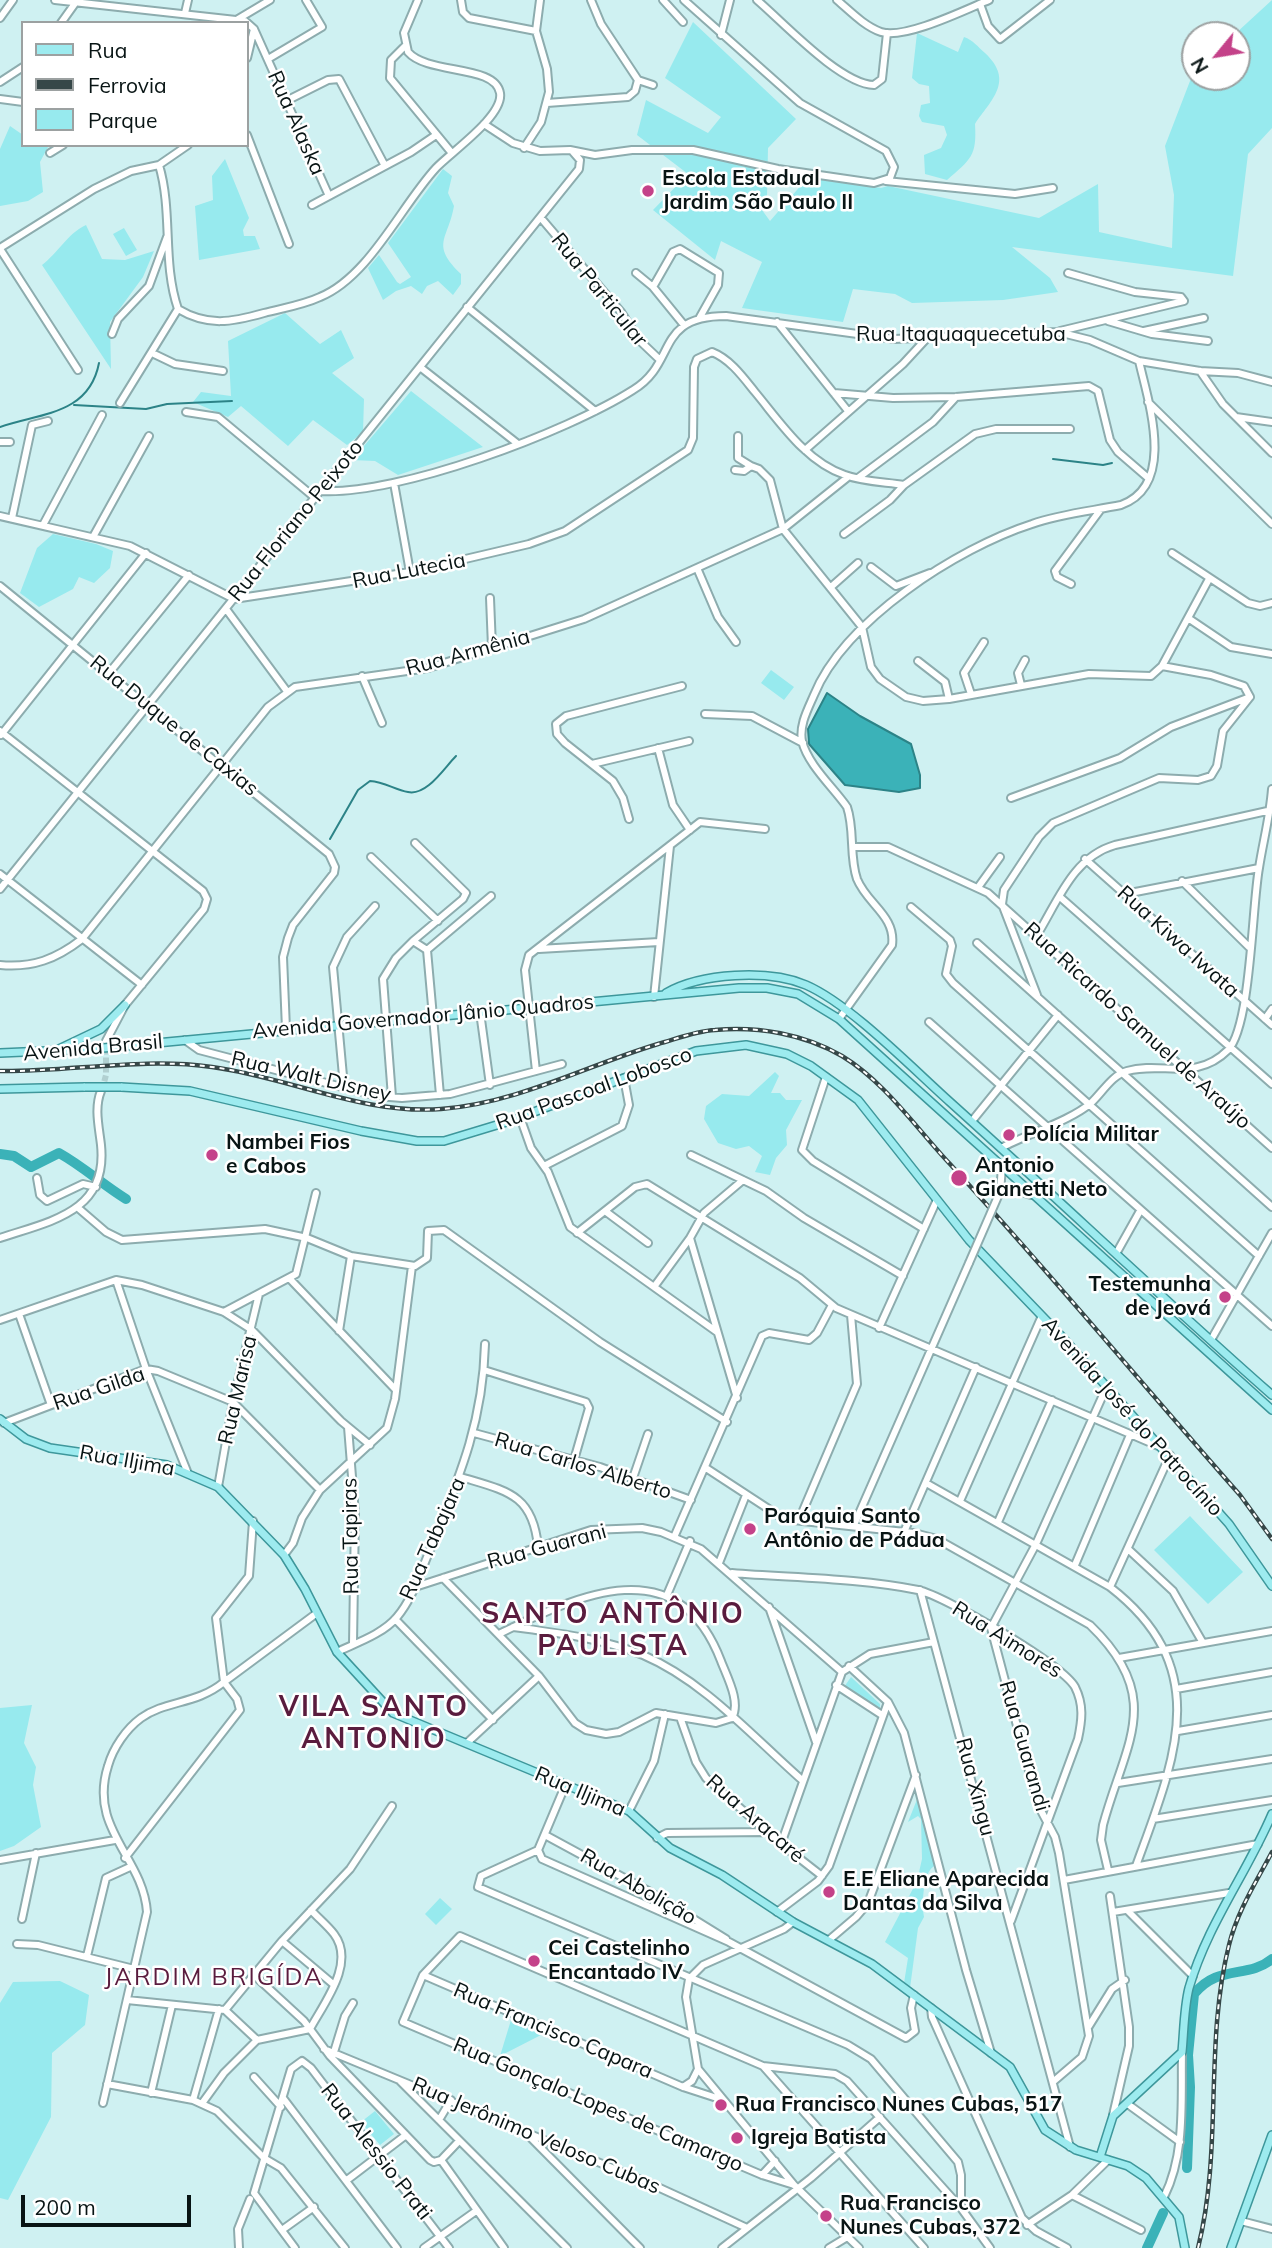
<!DOCTYPE html>
<meta charset="utf-8">
<style>
body{margin:0}
#map{position:relative;width:1272px;height:2248px;overflow:hidden;background:#cff1f2;font-family:Mulish,sans-serif}
canvas{display:block}
.legend{position:absolute;left:21px;top:21px;width:228px;height:126px;box-sizing:border-box;background:#fff;border:2px solid #9ca1a1;margin:0;padding:9px 12px;list-style:none;font-size:21px;color:#081414}
.legend li{display:flex;align-items:center;gap:14px;height:35px}
.legend b{width:35px;border:2px solid #9ca1a1}
.north{position:absolute;left:1181px;top:21px;width:70px;height:70px;box-sizing:border-box;background:#fff;border:2px solid #9ca1a1;border-radius:50%;rotate:240deg;font-size:19px;font-weight:700;line-height:28px;text-align:center;color:#081414}
.north::after{content:'';display:block;margin:auto;width:24px;height:32px;background:#c44289;clip-path:polygon(50% 0,100% 100%,50% 72%,0 100%)}
.scale{position:absolute;left:21px;top:2195px;width:170px;height:32px;box-sizing:border-box;border:4px solid #081414;border-top:0;padding-left:9px;font-size:21px;line-height:24px;white-space:nowrap;color:#081414;-webkit-text-stroke:5px #fff;paint-order:stroke}
</style>
<div id="map">
<canvas width="1272" height="2248"></canvas>
<ul class="legend">
<li><b style="height:9px;background:#9debef"></b>Rua</li>
<li><b style="height:9px;background:#364748"></b>Ferrovia</li>
<li><b style="height:19px;background:#97eaee"></b>Parque</li>
</ul>
<div class="north">N</div>
<div class="scale">200 m</div>
</div>
<script>
const context = document.querySelector('canvas').getContext('2d');
context.lineJoin = 'round';
function fillPath(path, color) { context.fillStyle = color; context.fill(path, 'evenodd'); }
function stroke(path, color, width, dash) { context.strokeStyle = color; context.lineWidth = width; context.lineCap = dash ? 'butt' : 'round'; context.setLineDash(dash || []); context.stroke(path); }
function write(font, color, halo, rows, align = 'center') {
  context.font = font + ' Mulish,sans-serif'; context.lineWidth = 5; context.setLineDash([]); context.textBaseline = 'middle'; context.strokeStyle = halo; context.fillStyle = color; for (const [text, x, y, turn = 0] of rows) {
    context.save(); context.translate(x, y); context.rotate((+turn || 0) * Math.PI / 180); context.textAlign = isNaN(turn) ? turn : align; if (halo) context.strokeText(text, 0, 0); context.fillText(text, 0, 0); context.restore();
  }
}
const green = new Path2D(`
 M1272 0V128L1248 154 1233 276 1012 247 1050 278 1058 292 1003 300 912 303 895 294 853 289 843 322 742 308 762 262 721 241 715 260 653 210 688 174 637 135 646 100 708 133 721 117 665 78 693 22 796 119 768 148 767 197 762 210 770 221 803 183 812 177 881 188 888 186 1039 218 1098 184 1099 232 1172 248 1174 195 1165 146 1195 68V77H1237V35L1208 34H1235Z
 M917 33 958 52 964 37C973 40 978 47 985 53 1015 81 991 100 975 124 977 156 971 159 947 180L925 174 924 155 941 148 947 135 944 126 922 122 919 116 921 105 930 103 929 86 919 84 912 78Z
 M10 126 23 135V145H49L40 162 43 192 28 201 0 206V149Z
 M225 159 249 218 243 230 244 236H255L260 249 199 260 195 206 213 200 212 176Z
 M443 169 452 176 448 193 454 206C448 240 430 244 461 274V284L453 295 438 281 427 286 422 294 411 286 396 291 383 300 368 268 379 255 397 282 400 284 411 277 388 243Z
 M86 225 102 259 125 260 154 251 143 277 110 322 111 369 42 265C58 253 67 234 86 225Z
 M124 228 137 250 126 256 113 234Z
 M285 313 320 344 341 330 354 358 332 373 364 399 363 432 347 445 313 420 288 446 241 406 228 417 193 402 201 392 231 396 228 341Z
 M411 391 483 447 398 475 375 461 352 460Z
 M53 534 96 544 113 551 110 568 94 583 79 577 73 589 39 607 20 593 37 548Z
 M771 670 794 687 784 700 761 683Z
 M775 1072 779 1076 771 1093H780L786 1100H802L786 1130 787 1145 776 1158 770 1175 755 1172 762 1156 749 1146 736 1149 718 1143 704 1119 706 1106 722 1094 749 1096Z
 M1190 1516 1243 1572 1208 1604 1154 1550Z
 M851 1677 880 1704V1709L844 1687Z
 M32 1705 24 1743 36 1767 33 1785 41 1827 14 1846 0 1851V1708Z
 M918 1797 936 1865C925 1870 924 1888 923 1899L927 1902 922 1904 924 1917 918 1928 910 1988 904 1983 908 1958 885 1942 917 1881 922 1859 921 1819 918 1816 908 1822Z
 M440 1898 452 1909 436 1925 425 1914Z
 M60 1981 89 1995 85 2025 52 2053 51 2117 8 2200 0 2198V2003L13 1982Z
 M511 2020 541 2035 500 2056Z
 M375 2111 394 2134 380 2145 361 2122Z`);
const water = new Path2D(`
 M827 693 860 716 911 744 920 775V788L899 792 845 785 809 744 808 729Z`);
const stream = new Path2D(`
 M74 405 146 409 167 404 232 401
 M0 427C40 413 89 415 99 363
 M1053 459 1103 465 1112 463
 M330 839 358 790 370 781C385 782 395 790 408 792 427 796 444 768 456 756`);
const river = new Path2D(`
 M0 1154 14 1156 31 1167 59 1153C84 1167 103 1185 126 1199
 M1187 2168 1190 2087 1188 2055 1194 1994C1218 1964 1248 1979 1272 1959
 M1147 2248 1163 2213`);
const minorTunnel = new Path2D(`
 M102 1090 106 1075V1041`);
const minor = new Path2D(`
 M55 0 245 21 254 29 329 196
 M461 0 463 12 469 18 536 31
 M591 0 601 24 638 80 653 85
 M663 0 683 22
 M757 0C784 23 840 84 874 85L882 79 887 33
 M837 0C850 11 864 26 881 32 904 40 967 9 989 0
 M980 4 988 26 1000 39 1050 0
 M185 13 188 0
 M0 18 13 0
 M238 19 270 0
 M61 23 76 2
 M721 35 730 0
 M404 47 391 60 390 78 451 152
 M247 58 254 29
 M268 59 322 27 306 0
 M0 82 23 67
 M0 99 23 102
 M286 101 328 80 339 79 385 166
 M547 103 628 97 635 91 638 80
 M484 124 513 143 540 151 570 150 595 155 632 150H693L778 169 874 183 890 178 894 167 886 151 800 103 684 0
 M247 135 289 244
 M524 148 541 122 549 92 547 69 536 31 540 0
 M50 153 63 145
 M159 165C173 212 162 262 178 309 208 327 232 322 264 313 283 308 303 305 320 297 369 277 401 206 436 168 451 152 504 116 500 93 495 64 428 75 408 52L404 33 418 0
 M886 181 1015 194 1053 188
 M312 205 411 152 436 135
 M541 218 621 312 639 340 660 360
 M0 248 94 189 131 171 159 165 188 145
 M0 249 78 370
 M636 273 653 287
 M467 307 595 411
 M1108 321 1152 334 1208 341
 M777 322 848 411
 M684 325 653 287 673 252 680 249 719 273 718 285 700 317
 M1060 331 1184 301 1181 297 1135 292 1068 273
 M1144 331 1204 318
 M112 334 118 319 149 286 167 237
 M152 353 175 364 223 371
 M420 367 518 444
 M1200 371 1223 404 1272 453
 M834 393 893 398 956 397 1089 386 1098 391 1110 440 1118 452 1147 477
 M1148 402 1272 524
 M120 403 178 309
 M186 412 218 417 314 497
 M1236 417 1272 422
 M738 436V458L751 466
 M0 442H10
 M805 450 903 364 927 338
 M735 470 744 471 751 466 759 469 770 480 783 529 862 627 871 667 880 679 906 697 923 701 949 699 1089 674 1151 676 1162 666 1209 579
 M858 478 933 422 956 397
 M394 483 410 572
 M320 491C397 496 567 432 633 390 678 363 654 316 726 316L894 339 1058 332 1090 340 1139 361 1200 371 1238 373 1272 382
 M0 516 130 546 234 599
 M12 518 32 425 48 421
 M43 525 102 415
 M844 534 890 500 904 485 975 434 996 429H1070
 M93 537 149 436
 M1172 553 1248 603 1260 606 1272 603
 M871 567 896 586 930 573
 M697 568 718 617 736 642
 M1071 584 1057 577 1055 571 1101 509
 M0 586 329 854 335 867 334 873 293 925 288 938 283 957 286 1029
 M831 587 858 563
 M490 598 492 647
 M234 599 410 572 529 544 565 531 688 450 693 438 694 367 697 359 712 352C730 359 743 377 755 392 780 422 806 462 845 475 864 482 885 482 904 485
 M226 609 286 690
 M1188 618 1231 647 1272 654
 M918 661 945 682 949 699
 M1162 666 1211 675 1244 686 1250 697
 M109 673 189 575
 M362 676 382 723
 M1021 685 1018 673 1025 660
 M971 694 964 673 984 642
 M705 714 752 716 803 743
 M0 731 203 891 207 899 204 909 125 1005 106 1041
 M1 735 146 553
 M658 748 673 805 690 830
 M592 764 689 741
 M1011 798 1120 758 1171 727 1250 697
 M629 819 623 798 613 781 565 743 557 734 556 724 566 716 682 686
 M853 847H888L988 893 1272 1148
 M371 857 438 921
 M1085 859 1272 1025
 M0 874 142 985
 M1182 881 1249 947
 M979 886 1000 857
 M0 889 579 169 580 160 573 152
 M1125 894 1259 868
 M1060 897 1272 1084
 M911 907 950 940 952 946 946 974 953 983 1259 1256
 M1037 935C1058 901 1073 857 1115 845L1272 810
 M413 941 463 899 466 893 415 843
 M977 943 1272 1207
 M539 949 659 942
 M427 950 440 1095
 M427 950 491 896
 M0 965C33 968 56 959 82 939L268 707 295 687 428 668 584 619 783 529 848 477
 M1037 995 1002 904 1004 890 1039 837 1053 823 1159 778 1198 780 1211 776 1217 766 1223 731 1250 697
 M654 997 670 846
 M480 1012 490 1085
 M839 1019 892 945C896 916 867 904 857 879 849 856 855 830 847 807 833 787 808 765 802 741 799 725 808 709 814 695 844 621 957 548 1032 524 1060 514 1091 511 1121 505 1177 485 1148 401 1139 361
 M1265 1019 1272 1009
 M929 1022 1272 1326
 M185 1040 199 1050 264 1067 377 1096 402 1098 450 1094 562 1064
 M536 1071 525 970 529 955 700 822 765 829
 M826 1077 802 1150 813 1161 924 1229
 M344 1087 333 967 347 937 375 906
 M392 1097 383 979 396 958 413 941 427 950
 M520 1117 531 1148 548 1172 570 1227 717 1332
 M972 1121 1058 1015
 M1001 1148C1027 1134 1070 1121 1091 1103 1102 1093 1112 1075 1127 1071 1162 1061 1196 1082 1228 1050 1251 1026 1252 906 1259 868 1263 842 1270 816 1272 789
 M691 1155 766 1191 804 1218 903 1276
 M544 1166 622 1126 629 1105 624 1078
 M37 1178 40 1195 47 1201 83 1184 96 1187
 M1000 1191 1012 1189 1031 1195
 M1000 1192 1002 1167
 M77 1207 106 1232 122 1240 265 1229 307 1238 351 1256 415 1266 427 1258 428 1231 444 1230 600 1342 727 1422
 M605 1211 648 1243
 M577 1233 635 1187 647 1184 800 1278 836 1308 1158 1446
 M0 1238C51 1221 108 1212 101 1145 99 1127 94 1108 101 1091
 M1117 1252 1140 1211
 M290 1279 395 1389
 M116 1280 146 1369 187 1471
 M654 1287 690 1238
 M224 1312 296 1274 316 1193
 M19 1314 51 1405
 M0 1320 116 1280 142 1285 224 1312 252 1330 341 1421 370 1445
 M879 1328 936 1202
 M339 1331 351 1256
 M1211 1340 1272 1233
 M484 1370 586 1402 589 1408 574 1460
 M737 1398 690 1238 704 1213 743 1180
 M4 1423 146 1369 158 1371 233 1402 320 1490
 M348 1427 355 1514 353 1644
 M474 1433 600 1467 691 1500
 M706 1468 784 1519 914 1533 937 1539 1090 1625C1166 1698 1125 1743 1103 1825L1101 1840 1108 1870
 M461 1477C507 1491 533 1494 538 1547
 M633 1478 648 1434
 M926 1483 1110 1587C1216 1669 1174 1761 1136 1866
 M218 1487 233 1402 259 1294
 M960 1501 1041 1318
 M799 1520 857 1384 851 1315
 M998 1522 1052 1400
 M854 1525 969 1263
 M904 1532 976 1367
 M675 1535 762 1336 769 1333 809 1340 817 1333 832 1305
 M1128 1549 1173 1591 1203 1643
 M284 1555 293 1543 302 1518 320 1490 387 1428 395 1399 412 1266
 M719 1563 746 1495
 M1075 1565 1130 1435
 M732 1573C793 1578 857 1578 918 1590 945 1596 1062 1664 1075 1687 1084 1705 1082 1720 1078 1739L1011 1921
 M443 1578 539 1676 575 1723 586 1730 606 1734 619 1732 656 1713 716 1723 732 1718
 M415 1587 591 1530 642 1528 661 1532 701 1549 842 1672
 M1110 1587 1170 1455
 M920 1590 1070 2147
 M667 1595 690 1541
 M769 1607 816 1742
 M395 1619 493 1720
 M513 1627C557 1633 601 1638 643 1655 704 1681 753 1737 802 1780
 M991 1628 1038 1805 1055 1837 1059 1853 1089 2036 1082 2057 1054 2081
 M991 1628 1036 1544 1107 1386
 M499 1634C580 1594 678 1548 721 1661 727 1677 741 1702 732 1718
 M337 1652C356 1643 383 1634 397 1617 413 1598 420 1573 430 1550 459 1478 483 1423 485 1344
 M1119 1658 1272 1631
 M849 1666 888 1702 904 1733 966 1970 991 2053
 M836 1685 882 1715
 M1176 1689 1272 1672
 M680 1717 696 1762 706 1778 781 1844 822 1876
 M1178 1731 1272 1715
 M468 1742 539 1676
 M1118 1783 1272 1759
 M629 1811 654 1761 665 1714
 M1153 1819 1272 1800
 M545 1835 650 1892 726 1939
 M657 1838 667 1833 766 1832
 M781 1844 842 1672 870 1654 934 1642
 M538 1850 481 1876 478 1887 848 2045 871 2059 958 2162 961 2175V2208
 M538 1850 542 1859 729 1942 906 2038 915 2031 911 2008 914 1995
 M538 1850 565 1786
 M125 1858 240 1710 237 1699 224 1682 317 1613
 M0 1860 115 1840
 M1064 1880 1258 1844
 M1110 1896 1129 2027V2046L1113 2115
 M1127 1910 1193 1976
 M777 1912 818 1881 829 1866 888 1702
 M1113 1912 1229 1893
 M22 1919 36 1853
 M793 1922 784 1929 703 1965 689 1979 686 1997 698 2069 794 2185 859 2248
 M829 1940 856 1917 868 1903 916 1775
 M282 1941 333 1984
 M17 1944 38 1945 134 1969
 M87 1956 106 1878 130 1867
 M254 1975 304 2021 330 2056 430 2160 434 2162 441 2160
 M423 1975 683 2087 723 2100
 M127 2000 225 2010
 M931 2008 932 2017 1022 2218 1036 2231 1067 2248
 M225 2010 282 1941 350 1869 392 1806
 M225 2010 257 2040
 M1089 2026 1112 1989 1125 1980
 M310 2029C324 2003 356 1963 334 1934 327 1925 318 1918 311 1910
 M324 2049 651 2184 747 2228
 M334 2052 345 2016 353 2003
 M763 2066 835 2074 847 2081 961 2208 990 2248
 M254 2077 281 2107
 M400 2081 567 2248
 M107 2084 193 2100 217 2111 264 2158 281 2168 345 2248
 M683 2087 692 2081 698 2069
 M151 2093 172 2005
 M283 2098 397 2248
 M193 2100 219 2009
 M203 2102 224 2073 257 2040 310 2029
 M103 2103 147 1912C143 1857 88 1829 108 1766 113 1748 126 1729 141 1718 166 1700 196 1705 224 1682L216 1618 249 1576 253 1521
 M1129 2105 1180 2142
 M439 2120 451 2100
 M529 2136 640 2248
 M441 2160 504 2248
 M441 2160 459 2141
 M762 2175 775 2161
 M347 2180 406 2135
 M794 2185 762 2175 403 2022 423 1975 460 1936 763 2066 924 2248
 M1072 2195 1141 2230
 M1164 2197C1186 2153 1181 2101 1182 2052
 M1241 2221 1272 2229
 M1027 2225 1072 2195 1108 2160
 M282 2230 314 2207
 M239 2248 238 2229 250 2199
 M295 2248 254 2193 291 2069 302 2061 311 2068 449 2248
 M424 2248 476 2211
 M722 2248 811 2178 880 2117
 M829 2248 849 2236`);
const major = new Path2D(`
 M666 993C701 973 768 969 806 985 850 1004 912 1068 950 1102 1058 1199 1163 1299 1272 1395
 M114 1047 739 988H767L798 994 839 1019 1272 1410
 M59 1049 101 1029 125 1005
 M0 1053 92 1049
 M121 1087 190 1091 361 1131 417 1141H444L510 1121 696 1051 746 1045 787 1054 811 1066 858 1100 969 1240 1065 1340 1229 1524 1272 1586
 M0 1089 85 1087
 M0 1419 26 1439 50 1448 167 1465 218 1487 284 1555 305 1589 337 1652 393 1713 629 1811 670 1848 722 1875 793 1922 872 1964 1010 2067 1045 2130 1076 2150 1128 2166 1146 2178 1179 2217 1185 2248
 M1100 2157 1113 2116 1182 2052C1184 2031 1184 2008 1189 1988 1207 1925 1247 1873 1272 1814
 M1231 2248 1272 2135`);
const rail = new Path2D(`
 M0 1071C70 1072 142 1057 212 1067 288 1077 363 1115 441 1109 518 1103 585 1066 658 1044 676 1039 696 1031 715 1030 758 1026 804 1034 842 1056 885 1082 916 1128 950 1164 1049 1272 1143 1385 1240 1495L1272 1539
 M1198 2248C1223 2149 1204 2044 1229 1945 1237 1912 1256 1882 1272 1852`);
const minorBridge = new Path2D(`
 M969 1263 999 1194`);
const majorBridge = new Path2D(`
 M92 1049 114 1047
 M85 1087H121`);
const markers = [
 [648,191,7,"#c44289"],
 [1009,1135,7,"#c44289"],
 [212,1155,7,"#c44289"],
 [959,1178,9,"#c44289"],
 [1225,1297,7,"#c44289"],
 [750,1529,7,"#c44289"],
 [829,1892,7,"#c44289"],
 [534,1961,7,"#c44289"],
 [721,2105,7,"#c44289"],
 [737,2138,7,"#c44289"],
 [826,2216,7,"#c44289"]
];
const streetNames = [
 ["Rua Alaska",296,123,66],
 ["Rua Particular",599,290,51],
 ["Rua Itaquaquecetuba",961,335],
 ["Rua Floriano Peixoto",296,521,-51],
 ["Rua Lutecia",409,571,-11],
 ["Rua Armênia",468,653,-15],
 ["Rua Duque de Caxias",174,726,39],
 ["Rua Kiwa Iwata",1178,942,42],
 ["Avenida Governador Jânio Quadros",423,1017,-5],
 ["Rua Ricardo Samuel de Araújo",1137,1026,42],
 ["Avenida Brasil",93,1048,-5],
 ["Rua Walt Disney",311,1077,13],
 ["Rua Pascoal Lobosco",594,1089,-20],
 ["Rua Gilda",99,1389,-19],
 ["Rua Marisa",238,1390,-77],
 ["Avenida José do Patrocínio",1132,1417,48],
 ["Rua Iljima",127,1461,10],
 ["Rua Carlos Alberto",583,1466,17],
 ["Rua Tapiras",351,1536,-91],
 ["Rua Tabajara",433,1539,-66],
 ["Rua Guarani",547,1547,-15],
 ["Rua Aimorés",1007,1640,32],
 ["Rua Guarandi",1024,1746,74],
 ["Rua Xingu",975,1787,75],
 ["Rua Iljima",580,1792,23],
 ["Rua Aracaré",755,1819,41],
 ["Rua Abolição",638,1887,30],
 ["Rua Francisco Capara",553,2031,23],
 ["Rua Gonçalo Lopes de Camargo",598,2105,23],
 ["Rua Jerônimo Veloso Cubas",536,2136,23],
 ["Rua Alessio Prati",376,2152,52]
];
const poiNames = [
 ["Escola Estadual",662,179],
 ["Jardim São Paulo II",662,203],
 ["Polícia Militar",1023,1135],
 ["Nambei Fios",226,1143],
 ["e Cabos",226,1167],
 ["Antonio",975,1166],
 ["Gianetti Neto",975,1190],
 ["Testemunha",1211,1285,"right"],
 ["de Jeová",1211,1309,"right"],
 ["Paróquia Santo",764,1517],
 ["Antônio de Pádua",764,1541],
 ["E.E Eliane Aparecida",843,1880],
 ["Dantas da Silva",843,1904],
 ["Cei Castelinho",548,1949],
 ["Encantado IV",548,1973],
 ["Rua Francisco Nunes Cubas, 517",735,2105],
 ["Igreja Batista",751,2138],
 ["Rua Francisco",840,2204],
 ["Nunes Cubas, 372",840,2228]
];
const quarterNames = [
 ["JARDIM BRIGÍDA",214,1978]
];
const districtNames = [
 ["SANTO ANTÔNIO",613,1615],
 ["PAULISTA",613,1647],
 ["VILA SANTO",374,1708],
 ["ANTONIO",374,1740]
];
fillPath(green, '#97eaee');
fillPath(water, '#3bb2b8');
stroke(water, '#2c8387', 2);
stroke(stream, '#2c8387', 2);
stroke(river, '#3bb2b8', 10);
stroke(minorTunnel, '#b1d0d1', 6, [6, 3]);
stroke(minor, '#8dacae', 10);
stroke(major, '#3e979b', 10);
stroke(minor, '#fff', 6);
stroke(major, '#9debef', 7);
stroke(rail, '#364748', 4.5);
stroke(rail, '#fff', 2, [5]);
stroke(minorBridge, '#8dacae', 10, []);
stroke(majorBridge, '#3e979b', 10, []);
stroke(minorBridge, '#fff', 6);
stroke(majorBridge, '#9debef', 7);
for (const [x, y, r, color] of markers) { const dot = new Path2D(); dot.arc(x, y, r, 0, 2 * Math.PI); context.fillStyle = color; context.fill(dot); stroke(dot, '#fff', 2.5); }
write('21px', '#081414', '#fff', streetNames);
write('bold 21px', '#081414', '#fff', poiNames, 'left');
context.letterSpacing = '2px';
write('24px', '#5a1c3e', '#fff', quarterNames);
context.letterSpacing = '0px';
context.letterSpacing = '2px';
write('bold 28px', '#5a1c3e', '#fff', districtNames);
context.letterSpacing = '0px';
</script>
